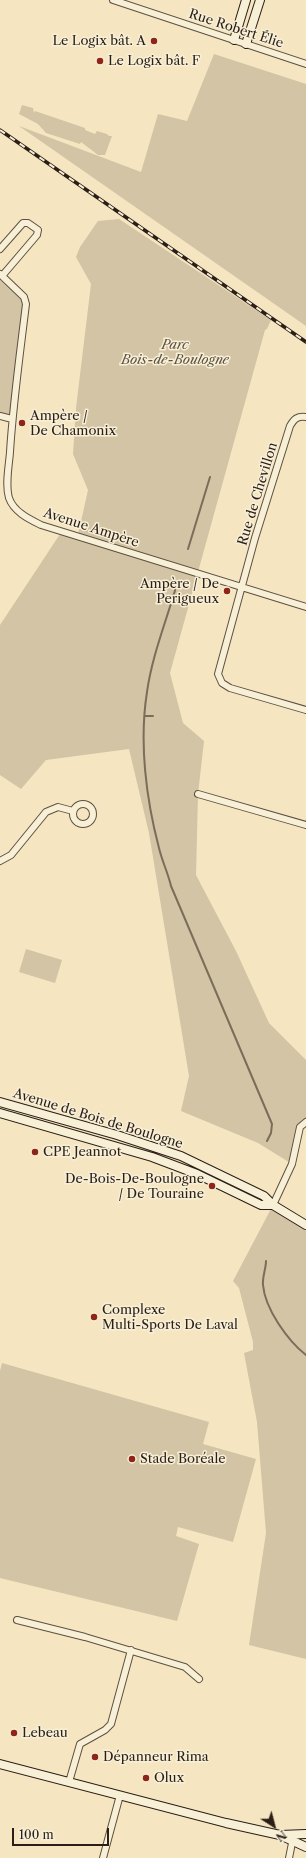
<!DOCTYPE html>
<meta charset="utf-8">
<style>
body{margin:0}
#map{position:relative;width:306px;height:1858px;overflow:hidden;background:#f5e6c1;font-family:"Libre Caslon Text",serif}
canvas{display:block}
.north{position:absolute;left:254px;top:1806px;width:40px;height:40px;-webkit-text-stroke:3px #f8efd7;paint-order:stroke;rotate:144deg;font-size:11px;font-weight:700;line-height:16px;text-align:center;color:#2a1e16}
.north::after{content:'';display:block;margin:auto;width:14px;height:18px;background:#2a1e16;clip-path:polygon(50% 0,100% 100%,50% 72%,0 100%)}
.scale{position:absolute;left:12px;top:1828px;width:97px;height:18px;box-sizing:border-box;border:2px solid #2a1e16;border-top:0;padding-left:5px;font-size:12px;line-height:14px;white-space:nowrap;color:#2a1e16;-webkit-text-stroke:3px #f8efd7;paint-order:stroke}
</style>
<div id="map">
<canvas width="306" height="1858"></canvas>
<div class="north">N</div>
<div class="scale">100 m</div>
</div>
<script>
const context = document.querySelector('canvas').getContext('2d');
context.lineJoin = 'round';
function fillPath(path, color) { context.fillStyle = color; context.fill(path, 'evenodd'); }
function stroke(path, color, width, dash) { context.strokeStyle = color; context.lineWidth = width; context.lineCap = dash ? 'butt' : 'round'; context.setLineDash(dash || []); context.stroke(path); }
function write(font, color, halo, rows, align = 'center') {
  context.font = font + ' "Libre Caslon Text",serif'; context.lineWidth = 3; context.setLineDash([]); context.textBaseline = 'middle'; context.strokeStyle = halo; context.fillStyle = color; for (const [text, x, y, turn = 0] of rows) {
    context.save(); context.translate(x, y); context.rotate((+turn || 0) * Math.PI / 180); context.textAlign = isNaN(turn) ? turn : align; if (halo) context.strokeText(text, 0, 0); context.fillText(text, 0, 0); context.restore();
  }
}
const green = new Path2D(`
 M214 54 306 84V326L19 126 141 172 158 114 187 121Z
 M22 105 33 108 34 113 35 111 85 128V130L95 134 97 131 107 134 109 136H112L105 155H98L81 142 80 144 46 133 38 124 19 114Z
 M119 219 271 320 267 329 265 330 170 673 183 723 204 741 198 794 196 875 236 951 269 1023 306 1060V1122L300 1127 292 1164 258 1143 181 1111 189 1076 149 833 129 749 46 760 21 789 0 775V625L62 531 78 535 88 490 73 454 76 408 91 284 76 257 80 247 98 221Z
 M0 274 24 297 12 419 0 416Z
 M26 949 62 960 55 983 19 972Z
 M273 1205 306 1225V1659L249 1645 266 1533 257 1422 244 1353 253 1350V1342L239 1288 233 1281Z
 M2 1363 209 1422 203 1444 256 1459 233 1542 178 1527 176 1536 199 1544 177 1621 0 1578V1371Z`);
const stream = new Path2D(`
 M188 549 210 477
 M176 587C166 622 152 656 147 692 139 742 146 799 159 848 162 861 168 873 171 886L272 1124 271 1133 267 1141
 M145 716H153
 M266 1261C266 1269 262 1277 263 1285 265 1309 288 1341 306 1355`);
const street = new Path2D(`
 M113 0 306 64
 M0 249 23 223H28L38 230 37 235 2 276
 M0 274 24 297 26 304C20 354 13 403 10 452 9 466 5 484 9 498 14 512 29 519 41 525L306 607
 M0 416 12 419
 M306 417C297 416 294 419 290 426L255 538 218 674 222 683 230 688 306 710
 M198 794 306 825
 M73 814a10 10 0 1 1 20 0a10 10 0 1 1-20 0Z
 M0 861 11 855 46 812 58 807 73 811
 M273 1205 292 1164 300 1127 306 1122
 M17 1620 85 1637 185 1667 199 1679
 M69 1782 80 1744 105 1730 111 1724 131 1650
 M103 1858 120 1795
 M289 1858 293 1838`);
const secondary = new Path2D(`
 M234 40 246 0
 M246 44 260 0
 M0 1102 117 1135 181 1156 264 1196 273 1205 306 1225
 M0 1113 152 1157 197 1174 261 1205H273
 M0 1764 226 1823 280 1835 306 1847
 M280 1835 306 1834`);
const rail = new Path2D(`
 M0 130 306 342`);
const markers = [
 [154,41,4,"#8f2418"],
 [100,61,4,"#8f2418"],
 [22,423,4,"#8f2418"],
 [227,591,4,"#8f2418"],
 [35,1152,4,"#8f2418"],
 [212,1186,4,"#8f2418"],
 [94,1317,4,"#8f2418"],
 [132,1459,4,"#8f2418"],
 [14,1733,4,"#8f2418"],
 [95,1757,4,"#8f2418"],
 [146,1778,4,"#8f2418"]
];
const streetNames = [
 ["Rue Robert Élie",236,29,18],
 ["Rue de Chevillon",258,494,-73],
 ["Avenue Ampère",91,528,18],
 ["Avenue de Bois de Boulogne",98,1119,17]
];
const poiNames = [
 ["Le Logix bât. A",146,41,"right"],
 ["Le Logix bât. F",108,61],
 ["Ampère /",30,416],
 ["De Chamonix",30,431],
 ["Ampère / De",219,584,"right"],
 ["Perigueux",219,599,"right"],
 ["CPE Jeannot",43,1152],
 ["De-Bois-De-Boulogne",204,1179,"right"],
 ["/ De Touraine",204,1194,"right"],
 ["Complexe",102,1310],
 ["Multi-Sports De Laval",102,1325],
 ["Stade Boréale",140,1459],
 ["Lebeau",22,1733],
 ["Dépanneur Rima",103,1757],
 ["Olux",154,1778]
];
const parkNames = [
 ["Parc",175,345],
 ["Bois-de-Boulogne",175,360]
];
fillPath(green, '#d2c4a4');
stroke(stream, '#7a6d5a', 2);
stroke(street, '#5d5041', 8);
stroke(secondary, '#2a1e16', 10);
stroke(street, '#f8efd7', 6);
stroke(secondary, '#f8efd7', 8);
stroke(rail, '#2a1e16', 3.5);
stroke(rail, '#f8efd7', 2, [6]);
for (const [x, y, r, color] of markers) { const dot = new Path2D(); dot.arc(x, y, r, 0, 2 * Math.PI); context.fillStyle = color; context.fill(dot); stroke(dot, '#f8efd7', 1.5); }
write('13px', '#2a1e16', '#f8efd7', streetNames);
write('13px', '#2a1e16', '#f8efd7', poiNames, 'left');
write('italic 13px', '#5c5041', '#f8efd7', parkNames);
</script>
